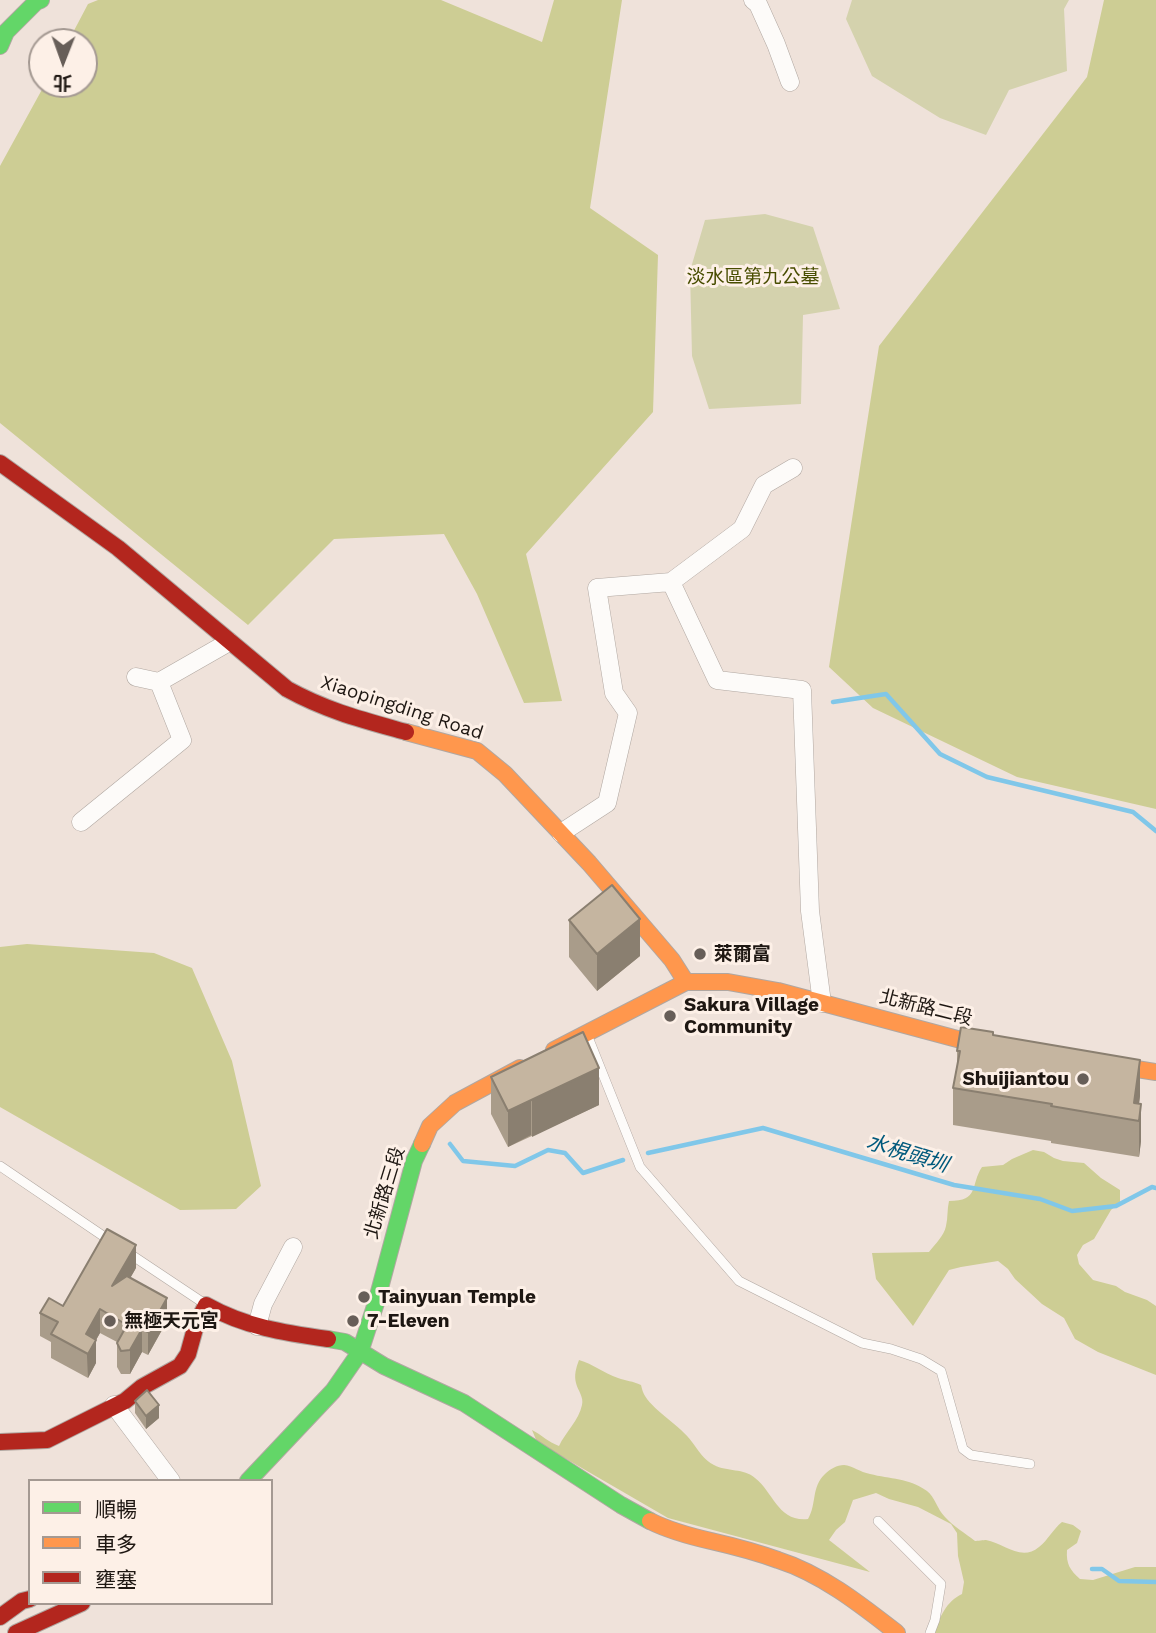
<!DOCTYPE html>
<meta charset="utf-8">
<style>
body{margin:0}
#map{position:relative;width:1156px;height:1633px;overflow:hidden;background:#efe2da;font-family:"Work Sans","Noto Sans TC",sans-serif}
canvas{display:block}
.legend{position:absolute;left:28px;top:1479px;width:245px;height:126px;box-sizing:border-box;background:#fdf0e7;border:2px solid #a49992;margin:0;padding:9px 12px;list-style:none;font-size:21px;color:#1e1712}
.legend li{display:flex;align-items:center;gap:14px;height:35px}
.legend b{width:35px;border:2px solid #a49992}
.north{position:absolute;left:28px;top:28px;width:70px;height:70px;box-sizing:border-box;background:#fdf0e7;border:2px solid #a49992;border-radius:50%;rotate:181deg;font-size:19px;font-weight:700;line-height:28px;text-align:center;color:#1e1712}
.north::after{content:'';display:block;margin:auto;width:24px;height:32px;background:#675e58;clip-path:polygon(50% 0,100% 100%,50% 72%,0 100%)}
</style>
<div id="map">
<canvas width="1156" height="1633"></canvas>
<ul class="legend">
<li><b style="height:9px;background:#63d668"></b>順暢</li>
<li><b style="height:9px;background:#ff974d"></b>車多</li>
<li><b style="height:9px;background:#b3261e"></b>壅塞</li>
</ul>
<div class="north">北</div>
</div>
<script>
const context = document.querySelector('canvas').getContext('2d');
context.lineJoin = 'round';
function fillPath(path, color) { context.fillStyle = color; context.fill(path, 'evenodd'); }
function stroke(path, color, width, dash) { context.strokeStyle = color; context.lineWidth = width; context.lineCap = dash ? 'butt' : 'round'; context.setLineDash(dash || []); context.stroke(path); }
function write(font, color, halo, rows, align = 'center') {
  context.font = font + ' "Work Sans","Noto Sans TC",sans-serif'; context.lineWidth = 6; context.setLineDash([]); context.textBaseline = 'middle'; context.strokeStyle = halo; context.fillStyle = color; for (const [text, x, y, turn = 0] of rows) {
    context.save(); context.translate(x, y); context.rotate((+turn || 0) * Math.PI / 180); context.textAlign = isNaN(turn) ? turn : align; if (halo) context.strokeText(text, 0, 0); context.fillText(text, 0, 0); context.restore();
  }
}
const green = new Path2D(`
 M852 0H1069L1064 9 1067 71 1009 90 986 135 940 118 872 76 846 19Z
 M765 214 813 227 840 309 803 315 801 404 709 409 692 356 690 271 705 220Z`);
const forest = new Path2D(`
 M98 0H441L542 42 554 0H622L590 208 658 255 653 412 526 554 562 701 524 703 477 594 444 534 334 539 248 625 0 423V166L45 84H84V42H68L88 4Z
 M1104 0H1156V809L1017 777 873 708 829 667 879 346 1087 77Z
 M27 944 154 953 192 968 232 1061 261 1186 236 1209 180 1210 0 1107V947Z
 M1033 1150 1044 1152 1054 1158 1063 1161 1084 1163 1101 1178 1120 1190V1202L1111 1210 1094 1239 1083 1245 1077 1255 1079 1264 1093 1280 1116 1286 1125 1292 1147 1300 1156 1306V1375L1098 1352 1075 1339 1064 1318 1042 1304 1015 1279 1008 1269 998 1261 961 1267 949 1270 913 1326 876 1279 872 1253 929 1252C935 1244 944 1236 946 1226 948 1218 947 1209 949 1201 980 1201 970 1185 982 1167L1003 1165 1012 1159Z
 M579 1360C593 1364 604 1373 618 1378 626 1381 633 1381 641 1385 642 1389 643 1393 645 1396 656 1413 680 1425 692 1442 698 1450 704 1460 714 1465 727 1472 744 1468 755 1478 774 1493 778 1522 808 1519 817 1504 811 1487 825 1474 830 1469 837 1465 844 1465 853 1466 860 1472 870 1474 890 1479 909 1478 927 1491 935 1497 937 1509 945 1517 953 1526 965 1533 975 1541 977 1541 984 1540 986 1540 1004 1543 1021 1562 1039 1547 1048 1540 1053 1529 1062 1522L1073 1525 1081 1531 1077 1543 1067 1550C1066 1564 1070 1570 1080 1579L1093 1580 1135 1567H1156V1633H935C940 1616 946 1602 962 1594L964 1582 958 1556 957 1533 951 1524 918 1507 889 1499 876 1493 853 1500 845 1522 836 1530 829 1540 870 1572 668 1518 537 1442 532 1430C542 1435 548 1442 559 1446 565 1433 579 1420 582 1405 584 1397 578 1391 576 1383 574 1375 576 1368 579 1360Z`);
const stream = new Path2D(`
 M833 702 886 694 940 754 987 777 1133 812 1156 831
 M450 1144 463 1161 515 1166 548 1150 565 1153 583 1173 623 1160
 M648 1153 763 1128 954 1185 1040 1199 1072 1211 1116 1206 1152 1187 1156 1188
 M1092 1569H1102L1119 1581 1156 1582`);
const lane = new Path2D(`
 M588 1037 640 1167 739 1281 862 1343 891 1349 921 1359 941 1371 963 1449 971 1455 1030 1464
 M0 1166 112 1242
 M127 1252 205 1304
 M878 1521 941 1584 935 1620 930 1633`);
const street = new Path2D(`
 M753 0 758 4 776 44 790 82
 M671 582 717 680 802 690 810 911 822 1003
 M136 677 159 682 229 642
 M81 822 182 740 159 682
 M561 833 607 803 628 713 614 693 597 588 671 582 742 529 764 485 793 468
 M257 1326 263 1304 293 1247
 M114 1405 171 1481`);
const fast = new Path2D(`
 M0 46 6 32 36 2 41 0
 M328 1339 345 1342 384 1366 464 1403 621 1505 650 1521
 M248 1481 333 1391 360 1352 376 1303 414 1161 422 1144`);
const slow = new Path2D(`
 M406 732 477 751 505 774 589 863 672 960 686 982
 M554 1050 686 982H728L778 991 961 1040 992 1045
 M1106 1064 1156 1072
 M422 1144 430 1126 455 1103 520 1068
 M650 1521C670 1531 689 1536 711 1541 733 1546 756 1552 778 1560 822 1574 861 1605 897 1633`);
const jam = new Path2D(`
 M0 463 118 548 287 689C327 711 363 720 406 732
 M0 1442 47 1440 125 1401 142 1387 180 1366 188 1354 196 1325 206 1305C245 1327 285 1333 328 1339
 M0 1617 22 1601 30 1599
 M16 1633 82 1603`);
const wall = new Path2D(`
 M569 920 640 956 597 991 569 957Z
 M993 1035 1140 1096 1139 1103 1141 1141 1139 1157 1051 1143V1141L953 1125V1088L957 1065V1051Z
 M491 1077 599 1105 508 1147 491 1114Z
 M136 1268 130 1278 167 1321 148 1355 142 1352 130 1374H121L117 1367V1342L100 1333 96 1340V1363L88 1378 51 1358V1342L40 1336V1313L63 1306Z
 M135 1401 159 1418 146 1429 135 1413Z`);
const shadedWall = new Path2D(`
 M640 919V956L597 991V954Z
 M1140 1060V1096L1137 1120 1134 1103Z
 M599 1068V1105L532 1137V1100Z
 M531 1099V1135L508 1147V1111Z
 M1141 1104V1141L1139 1157V1121Z
 M136 1245V1268L112 1310V1286Z
 M167 1298V1321L148 1355V1332Z
 M100 1309V1333L96 1340V1363L88 1378 86 1334Z
 M142 1329V1352L130 1374V1350Z
 M159 1405V1418L146 1429V1416Z`);
const building = new Path2D(`
 M612 885 640 919 597 954 569 920Z
 M961 1027 993 1032V1035L1140 1060 1134 1103 1141 1104 1139 1121 1051 1106 1052 1104 953 1088 960 1051H957Z
 M583 1032 599 1068 508 1111 491 1077Z
 M107 1229 136 1245 112 1286 127 1276 167 1298 148 1332 142 1329 130 1350 121 1351 117 1343 127 1325 100 1309 86 1334 96 1340 88 1354 51 1334 58 1322 40 1313 49 1298 63 1306Z
 M147 1390 159 1405 146 1416 135 1401Z`);
const markers = [
 [700,954,7,"#675e58"],
 [670,1016,7,"#675e58"],
 [1083,1079,7,"#675e58"],
 [364,1297,7,"#675e58"],
 [110,1321,7,"#675e58"],
 [353,1321,7,"#675e58"]
];
const parkNames = [
 ["淡水區第九公墓",753,277]
];
const streetNames = [
 ["Xiaopingding Road",402,708,18],
 ["北新路二段",926,1008,14],
 ["北新路三段",385,1193,-73]
];
const poiNames = [
 ["萊爾富",714,954],
 ["Sakura Village",684,1005],
 ["Community",684,1027],
 ["Shuijiantou",1069,1079,"right"],
 ["Tainyuan Temple",378,1297],
 ["無極天元宮",124,1321],
 ["7-Eleven",367,1321]
];
const waterNames = [
 ["水梘頭圳",907,1154,17]
];
fillPath(green, '#d4d2ad');
fillPath(forest, '#cdcd94');
stroke(stream, '#80c7e9', 4.5);
stroke(lane, '#b0a7a1', 10);
stroke(street, '#b0a7a1', 19);
stroke(fast, '#b0a7a1', 18);
stroke(slow, '#b0a7a1', 18);
stroke(jam, '#b0a7a1', 18);
stroke(lane, '#fdfbf9', 9);
stroke(street, '#fdfbf9', 18);
stroke(fast, '#63d668', 16);
stroke(slow, '#ff974d', 16);
stroke(jam, '#b3261e', 16);
fillPath(wall, '#a99c8a');
fillPath(shadedWall, '#8a7f70');
fillPath(building, '#c5b5a0');
stroke(building, '#8a7f70', 2);
for (const [x, y, r, color] of markers) { const dot = new Path2D(); dot.arc(x, y, r, 0, 2 * Math.PI); context.fillStyle = color; context.fill(dot); stroke(dot, '#fdf0e7', 2.5); }
write('19px', '#484d00', '#fdf0e7', parkNames);
write('19px', '#1e1712', '#fdf0e7', streetNames);
write('bold 19px', '#1e1712', '#fdf0e7', poiNames, 'left');
write('italic 21px', '#00597c', '#fdf0e7', waterNames);
</script>
